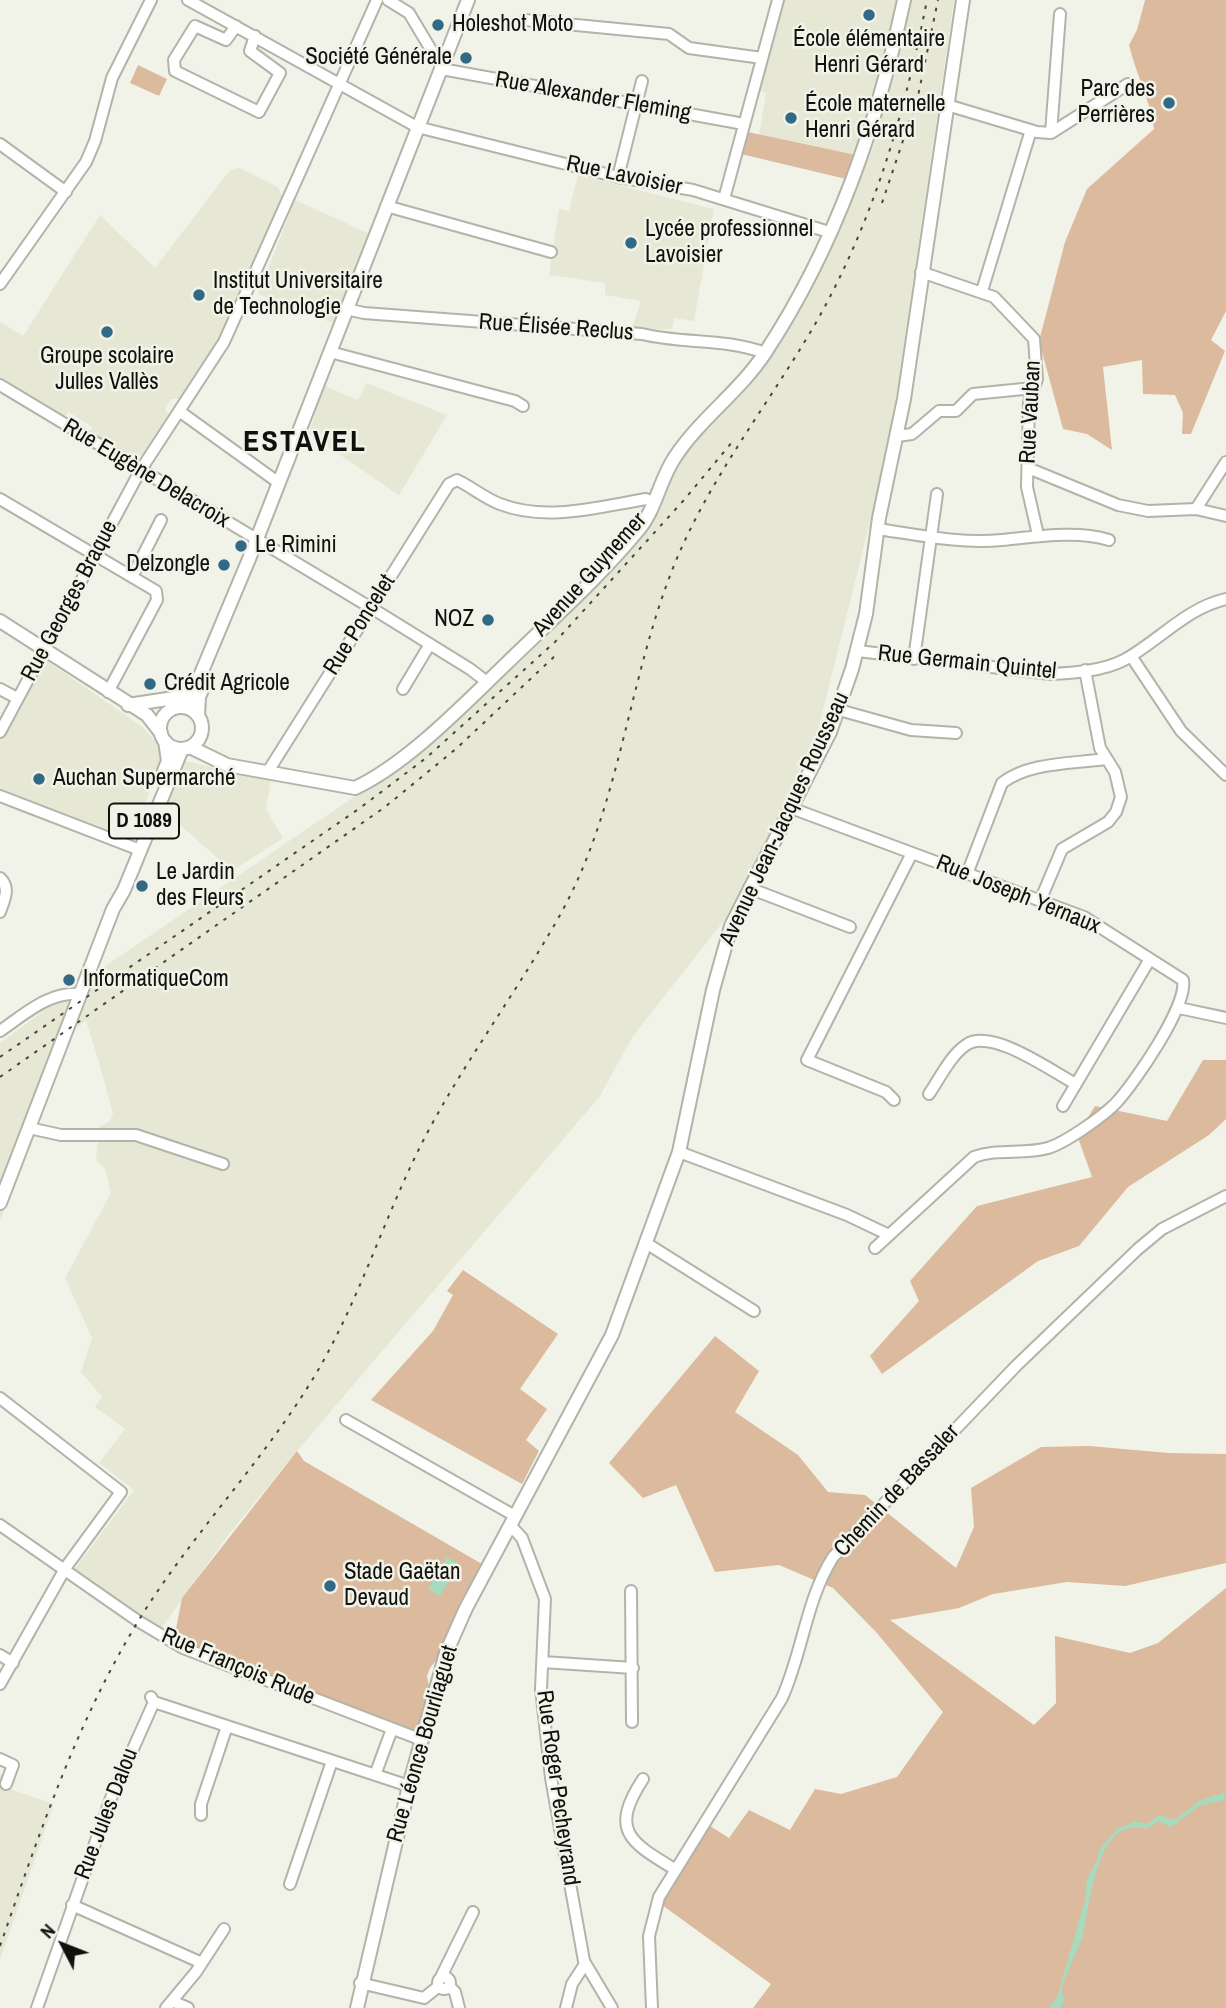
<!DOCTYPE html>
<meta charset="utf-8">
<style>
body{margin:0}
#map{position:relative;width:1226px;height:2008px;overflow:hidden;background:#f2f3e8;font-family:"Archivo Narrow",sans-serif}
canvas{display:block}
.north{position:absolute;left:28px;top:1910px;width:70px;height:70px;-webkit-text-stroke:5px #f2f3e8;paint-order:stroke;rotate:312deg;font-size:19px;font-weight:700;line-height:28px;text-align:center;color:#10100d}
.north::after{content:'';display:block;margin:auto;width:24px;height:32px;background:#10100d;clip-path:polygon(50% 0,100% 100%,50% 72%,0 100%)}
</style>
<div id="map">
<canvas width="1226" height="2008"></canvas>
<div class="north">N</div>
</div>
<script>
const context = document.querySelector('canvas').getContext('2d');
context.lineJoin = 'round';
function fillPath(path, color) { context.fillStyle = color; context.fill(path, 'evenodd'); }
function stroke(path, color, width, dash) { context.strokeStyle = color; context.lineWidth = width; context.lineCap = dash ? 'butt' : 'round'; context.setLineDash(dash || []); context.stroke(path); }
function write(font, color, halo, rows, align = 'center') {
  context.font = font + ' "Archivo Narrow",sans-serif'; context.lineWidth = 5; context.setLineDash([]); context.textBaseline = 'middle'; context.strokeStyle = halo; context.fillStyle = color; for (const [text, x, y, turn = 0] of rows) {
    context.save(); context.translate(x, y); context.rotate((+turn || 0) * Math.PI / 180); context.textAlign = isNaN(turn) ? turn : align; if (halo) context.strokeText(text, 0, 0); context.fillText(text, 0, 0); context.restore();
  }
}
const built = new Path2D(`
 M783 0H899L890 31V43H886L856 155 759 135 766 93 760 90 761 86Z
 M910 0H954L889 446 818 730 776 823 726 918 633 1036 600 1096 297 1451 226 1538 160 1630 74 1570 134 1490 99 1463 125 1429 95 1407 102 1397 81 1372 92 1338 65 1278 111 1193 105 1169 96 1160 99 1127 110 1121 113 1114 99 1062 86 1021 74 1029 0 1220V1043L98 971 420 752 461 716 534 646 653 520 666 485 685 454 754 376 850 205 874 145Z
 M240 168 278 187 282 196 220 337 179 399H171L165 409 168 415 142 455 132 457 92 433V427L69 412 64 417 0 378V322L23 336 100 215 155 268 230 170Z
 M578 175 714 209 694 321 674 318 672 329 631 330 641 301 605 295V283L549 275 559 209 569 211Z
 M295 200 370 234 335 324 258 294Z
 M366 383 447 415 399 495 309 434 323 385 358 400Z
 M44 659 143 727 157 744 162 758 131 841 0 791V741Z
 M181 760 271 781 266 809 283 838 232 871 160 807Z
 M0 1773 4 1778 1 1786 54 1804 0 1960Z`);
const green = new Path2D(`
 M1145 0H1226V311L1211 340 1225 351 1191 434H1182L1183 413 1175 395 1143 394 1142 360 1103 367 1112 450 1087 434 1063 429 1039 341 1065 242 1087 189 1154 129C1150 99 1136 74 1129 45L1137 30Z
 M138 65 167 79 159 96 130 83Z
 M748 132 856 155 846 179 741 154Z
 M1203 1060H1226V1119L1209 1135 1128 1187 1079 1246 1038 1261 882 1374 870 1356 919 1301 910 1281 977 1206 1092 1177 1077 1135 1095 1106 1167 1121Z
 M463 1270 558 1334 520 1389 547 1409 526 1440 539 1451 522 1484 371 1400 433 1331 453 1295 447 1291Z
 M715 1336 759 1371 735 1412 798 1455 828 1492 865 1495 956 1568 974 1527 971 1488 1041 1447 1089 1446 1169 1453 1226 1454V1563L1125 1586 1067 1582 993 1594 959 1608 890 1620 1034 1725 1056 1703 1055 1636 1130 1653 1158 1643 1226 1588V2008H753L771 1984 662 1905 710 1826 729 1838 749 1810 790 1830 815 1789 841 1794 897 1777 943 1712 876 1632 833 1588 779 1565 715 1572 676 1485 643 1498 609 1463Z
 M297 1451 304 1461 482 1564 459 1604 441 1654 430 1668 427 1676 430 1691 420 1728 410 1731 174 1639 182 1598Z`);
const water = new Path2D(`
 M447 1557 459 1564 440 1596 428 1589Z
 M1226 1792 1224 1800 1199 1806 1171 1827 1159 1821 1147 1829C1095 1814 1091 1906 1082 1938 1079 1949 1063 1980 1062 1988 1062 1997 1066 1999 1061 2008H1049L1057 1997 1085 1900 1087 1878 1098 1859 1099 1850 1117 1829 1135 1821 1147 1824 1160 1815 1174 1820 1199 1801Z`);
const minor = new Path2D(`
 M188 0 417 127 618 177 693 190 829 232
 M388 0 409 13 442 68 447 70 744 124
 M525 20 669 34 689 48 762 58
 M236 26 226 40 195 26 174 60 175 71 259 112 280 73 250 51 255 36
 M947 105 1037 132 1051 133 1128 84
 M1051 133 1060 14
 M0 144 66 192
 M618 177 642 81
 M724 199 778 0
 M386 206 551 252
 M921 272 994 297 1034 339 1037 379 1029 402 1027 487 1038 535
 M0 284 86 162 95 141 112 78 151 0
 M982 291 1031 130
 M346 309 364 313 642 334C682 344 726 338 765 353
 M330 352 515 401 523 406
 M0 385 378 612 470 669 487 682
 M179 411 279 483
 M897 436 912 434 939 411H956L973 394 1033 388
 M1028 468 1118 505 1148 511 1196 509 1226 516
 M0 499 156 591 157 600 108 692
 M1196 509 1226 462
 M878 529C918 535 961 544 1002 540 1035 537 1076 530 1109 540
 M132 577 161 520
 M858 651 1050 674C1073 673 1103 671 1124 660 1159 641 1186 608 1226 599
 M1131 656 1181 731 1226 775
 M914 659 937 494
 M0 689 17 698
 M403 689 430 644
 M839 710 911 730 956 733
 M0 732 140 471 224 342 377 0
 M267 773 449 484 457 480C472 487 484 498 500 504 546 522 598 507 646 499L653 502
 M0 796 140 850
 M791 808 1084 917 1183 980C1188 1006 1134 1084 1115 1104 1102 1117 1065 1143 1048 1148 1024 1155 998 1148 974 1157L875 1248
 M967 874 1002 783C1029 762 1072 764 1105 759
 M0 878C11 888 4 900 0 912
 M749 888 850 927
 M1040 901 1062 849 1108 822 1116 812 1121 797 1115 772 1100 748 1085 670
 M1179 1008 1226 1018
 M0 1031C25 1014 49 991 81 994
 M929 1094C940 1078 950 1056 966 1045 991 1027 1051 1071 1076 1084
 M894 1100 886 1092 807 1060 912 853
 M1063 1106 1150 959
 M29 1128 61 1135H136L223 1164
 M679 1152 847 1215 889 1235
 M646 1243 754 1311
 M0 1398 121 1492 66 1567 0 1684
 M346 1420 515 1516
 M0 1525 138 1621 183 1648 422 1740
 M510 1525 522 1538 545 1599 541 1689 551 1778 584 1961 612 2008
 M631 1591 632 1722
 M0 1655 13 1663
 M543 1662 633 1668
 M151 1697 154 1702 409 1786
 M0 1759 13 1765 6 1784
 M375 1775 392 1729
 M643 1779C609 1831 630 1842 676 1870
 M201 1815V1804L227 1726
 M290 1884 332 1761
 M72 1905 202 1963
 M438 1983a6 6 0 1 1 12 0a6 6 0 1 1-12 0Z
 M440 1979 473 1912
 M360 1983 424 1998 439 1986
 M449 1986 455 1992 459 2008
 M172 2001 188 2008
 M37 2008 111 1798 154 1702
 M166 2008 196 1972 224 1929
 M566 2008 572 1984 585 1964
 M652 2008 649 1936 659 1897 782 1698C803 1651 806 1600 833 1557L1017 1365 1138 1249 1162 1229 1226 1196`);
const major = new Path2D(`
 M0 621 147 715 161 733
 M128 705 174 698 195 682
 M180 707 192 695 249 559 468 0
 M160 728a21 21 0 1 1 42 0a21 21 0 1 1-42 0Z
 M198 716 199 697 203 687
 M190 747 227 765 355 788C408 763 463 705 506 664 551 620 600 577 640 528 656 508 660 479 675 457 700 419 740 391 765 353 836 245 877 125 904 0
 M164 771 168 761 165 741
 M0 1203 113 909 124 890 182 749
 M357 2008 409 1786 446 1653 466 1608 612 1335 679 1152 713 990 731 926 830 732 852 669 866 614 879 518 904 399 963 0`);
const rail = new Path2D(`
 M882 203 918 96 938 0
 M0 1057 360 808 426 758 555 642 684 500 733 441
 M0 1077 385 807 457 748 557 654
 M0 1946C41 1829 80 1712 147 1607 199 1527 265 1458 314 1377 359 1302 384 1217 424 1139 464 1062 517 992 560 915 626 797 629 655 688 534 724 459 777 391 818 319 874 219 905 112 927 0`);
const markers = [
 [869,15,7,"#326984"],
 [438,25,7,"#326984"],
 [466,58,7,"#326984"],
 [1169,103,7,"#326984"],
 [791,118,7,"#326984"],
 [631,243,7,"#326984"],
 [199,295,7,"#326984"],
 [107,332,7,"#326984"],
 [241,546,7,"#326984"],
 [224,565,7,"#326984"],
 [488,620,7,"#326984"],
 [150,684,7,"#326984"],
 [39,779,7,"#326984"],
 [142,886,7,"#326984"],
 [69,980,7,"#326984"],
 [330,1586,7,"#326984"]
];
const shields = [
 [144,821,70]
];
const shieldNames = [
 ["D 1089",144,821]
];
const poiNames = [
 ["Holeshot Moto",452,25],
 ["École élémentaire",869,40,"center"],
 ["Henri Gérard",869,66,"center"],
 ["Société Générale",452,58,"right"],
 ["Parc des",1155,90,"right"],
 ["Perrières",1155,116,"right"],
 ["École maternelle",805,105],
 ["Henri Gérard",805,131],
 ["Lycée professionnel",645,230],
 ["Lavoisier",645,256],
 ["Institut Universitaire",213,282],
 ["de Technologie",213,308],
 ["Groupe scolaire",107,357,"center"],
 ["Julles Vallès",107,383,"center"],
 ["Le Rimini",255,546],
 ["Delzongle",210,565,"right"],
 ["NOZ",474,620,"right"],
 ["Crédit Agricole",164,684],
 ["Auchan Supermarché",53,779],
 ["Le Jardin",156,873],
 ["des Fleurs",156,899],
 ["InformatiqueCom",83,980],
 ["Stade Gaëtan",344,1573],
 ["Devaud",344,1599]
];
const streetNames = [
 ["Rue Alexander Fleming",593,97,10],
 ["Rue Lavoisier",624,176,12],
 ["Rue Élisée Reclus",556,328,4],
 ["Rue Vauban",1031,412,-87],
 ["Rue Eugène Delacroix",146,474,31],
 ["Avenue Guynemer",590,575,-48],
 ["Rue Georges Braque",70,601,-62],
 ["Rue Poncelet",360,625,-58],
 ["Rue Germain Quintel",967,663,6],
 ["Avenue Jean-Jacques Rousseau",785,819,-65],
 ["Rue Joseph Yernaux",1018,895,22],
 ["Chemin de Bassaler",897,1491,-47],
 ["Rue François Rude",238,1667,23],
 ["Rue Léonce Bourliaguet",423,1744,-74],
 ["Rue Roger Pecheyrand",557,1788,82],
 ["Rue Jules Dalou",107,1814,-69]
];
const districtNames = [
 ["ESTAVEL",305,443]
];
fillPath(built, '#e6e8d5');
fillPath(green, '#dbba9d');
fillPath(water, '#a8dabd');
stroke(minor, '#b2b3a9', 14);
stroke(major, '#b2b3a9', 16);
stroke(minor, '#fff', 10);
stroke(major, '#fff', 12);
stroke(rail, '#474742', 2, [3.5, 7]);
for (const [x, y, r, color] of markers) { const dot = new Path2D(); dot.arc(x, y, r, 0, 2 * Math.PI); context.fillStyle = color; context.fill(dot); stroke(dot, '#f2f3e8', 2.5); }
for (const [x, y, w] of shields) { const box = new Path2D(); box.roundRect(x - w / 2, y - 17.5, w, 35, 5); context.fillStyle = '#f2f3e8'; context.fill(box); stroke(box, '#10100d', 2); }
write('bold 21px', '#10100d', null, shieldNames);
write('23px', '#10100d', '#f2f3e8', poiNames, 'left');
write('23px', '#10100d', '#f2f3e8', streetNames);
context.letterSpacing = '2px';
write('bold 30px', '#10100d', '#f2f3e8', districtNames);
context.letterSpacing = '0px';
</script>
